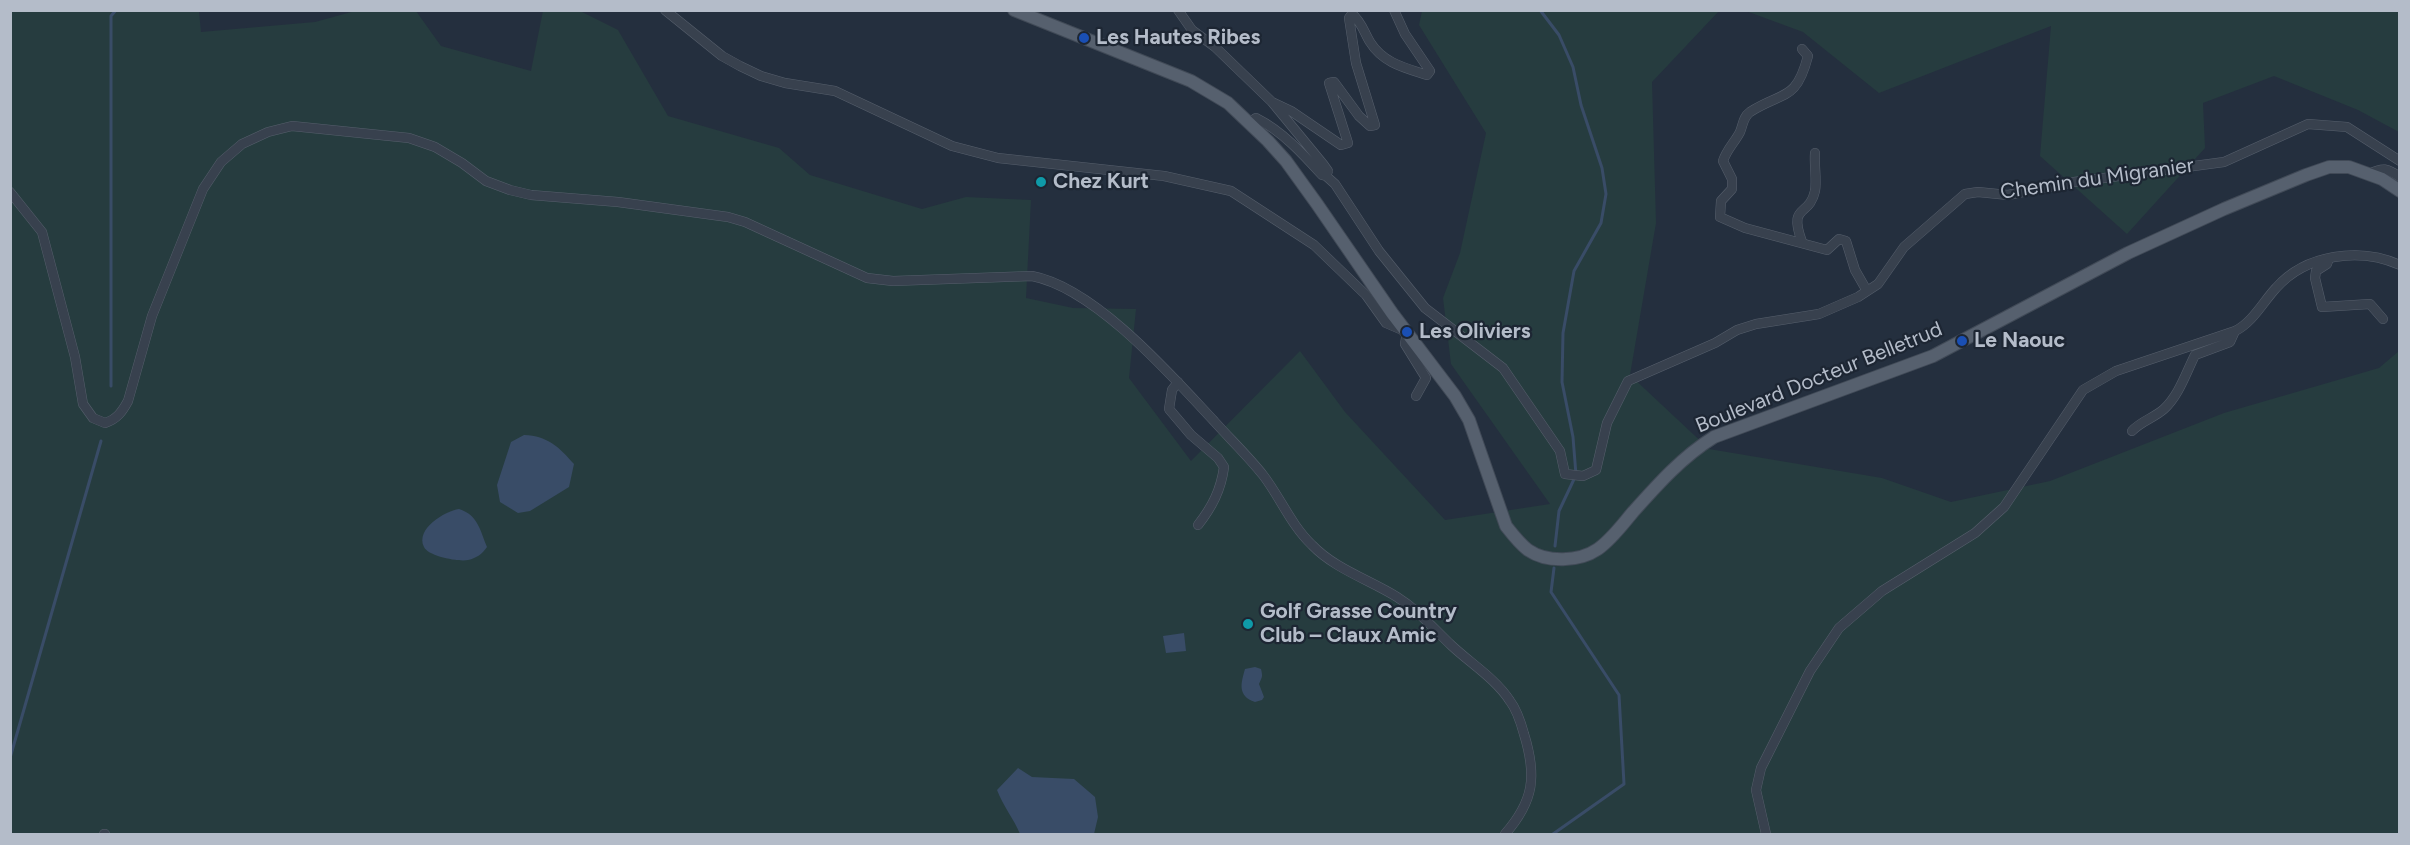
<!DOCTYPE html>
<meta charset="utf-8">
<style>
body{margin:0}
#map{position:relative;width:2410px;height:845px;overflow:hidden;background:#242f3e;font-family:Figtree,sans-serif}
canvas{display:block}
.frame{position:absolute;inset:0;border:12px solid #b4bcc9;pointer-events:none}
</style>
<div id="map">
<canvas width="2410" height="845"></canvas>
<div class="frame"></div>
</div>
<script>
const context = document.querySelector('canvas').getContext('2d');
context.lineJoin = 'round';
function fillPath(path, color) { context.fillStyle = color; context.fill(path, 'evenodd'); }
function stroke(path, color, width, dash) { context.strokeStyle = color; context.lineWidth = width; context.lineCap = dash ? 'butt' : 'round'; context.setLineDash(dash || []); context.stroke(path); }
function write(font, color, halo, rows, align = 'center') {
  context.font = font + ' Figtree,sans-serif'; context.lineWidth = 4.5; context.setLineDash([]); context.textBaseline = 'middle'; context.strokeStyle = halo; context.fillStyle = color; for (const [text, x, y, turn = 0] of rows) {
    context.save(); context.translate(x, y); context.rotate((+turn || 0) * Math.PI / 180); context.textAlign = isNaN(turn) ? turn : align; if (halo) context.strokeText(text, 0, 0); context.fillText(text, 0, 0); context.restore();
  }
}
const green = new Path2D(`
 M10 11H199L201 32 315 22 355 11H416L441 46 531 71 543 11H580L618 30 668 116 779 148 810 175 922 209 966 197 1031 200 1026 298 1073 308 1136 309 1129 378 1191 461 1300 351 1345 412 1445 520 1550 504 1451 364 1443 298 1460 253 1486 133 1419 25 1422 11H1719L1652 82 1656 223 1630 375 1709 449 1882 478 1951 502 2050 481 2224 413 2379 368 2399 351V834H11Z
 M1746 11H2399V132L2358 110 2274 76 2203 103 2205 148 2127 234 2040 156 2051 26 1879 93 1803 32Z`);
const water = new Path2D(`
 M524 435C548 436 559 447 574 464L569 487 530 511 518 513 500 502 497 485 511 442Z
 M459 509C478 515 480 530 487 547 482 554 477 558 468 560 458 562 428 556 424 547 415 529 445 511 459 509Z
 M1184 633 1186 651 1166 653 1163 636Z
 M1255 667 1261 669C1263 677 1262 677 1259 684L1264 697 1262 700 1255 702C1237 696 1241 683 1245 669Z
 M1018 768 1032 777 1074 779 1095 797 1098 817 1094 834H1020C1014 819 1003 806 997 790Z`);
const stream = new Path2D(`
 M1540 10 1559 35 1573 67 1581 105 1602 168 1606 194 1601 223 1574 271 1563 333 1562 382 1573 437 1576 475 1559 511 1555 546
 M111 386V16L116 10
 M10 758 101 441
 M1553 834 1624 784 1619 695 1551 592 1554 568`);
const minor = new Path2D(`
 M665 10 722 56 740 66 761 76 785 83 835 91 952 146 998 158 1164 176 1231 191 1314 245 1366 295 1386 323 1407 332 1405 344 1426 378 1416 396
 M1178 10 1192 30 1215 47 1272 102 1323 164 1328 171 1326 176
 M1802 49 1808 56C1796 102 1783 91 1750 112 1743 117 1743 125 1740 132 1735 142 1727 149 1723 161L1732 179V189L1721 201 1720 217 1745 228 1827 250 1839 239 1846 241 1855 270 1867 291
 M1272 102 1291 111 1341 145 1348 143 1329 83 1334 82 1359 116 1370 126 1375 125 1356 63 1349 18 1352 14C1361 21 1364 32 1370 42 1383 63 1405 68 1427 75L1430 71 1405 34 1394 10
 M1250 122 1256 118C1282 131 1303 154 1322 175L1326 176 1335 184 1379 251 1425 308 1503 368 1560 451 1565 474 1583 476 1596 470 1607 423 1628 381 1715 343 1737 330 1756 324 1819 314 1858 297 1878 284 1904 247 1965 194 1978 192 2008 195 2074 182 2224 162 2308 124 2347 127 2400 161
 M2369 174C2383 167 2387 168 2400 177
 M10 192 42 232 75 357 83 404 93 418 105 423C117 419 122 412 128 401L152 316 203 189 221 162 242 144 268 132 292 126 409 138 435 147 462 163 486 181 510 190 531 195 618 202 728 217 745 222 867 278 893 281 1032 276C1095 288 1171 375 1214 421 1230 439 1248 456 1263 475 1280 497 1291 525 1312 545 1335 569 1370 580 1397 597 1418 610 1433 628 1451 645 1470 663 1496 679 1510 701 1517 710 1521 723 1524 734 1537 776 1534 801 1505 834
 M1802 242C1788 203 1809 218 1815 191 1817 180 1814 165 1815 153
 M2329 258 2327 264 2316 271 2315 278 2322 307 2370 304 2383 319
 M1178 382 1172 390 1169 409 1191 435 1218 458 1224 467C1221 490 1212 507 1198 525
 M2132 431C2141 421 2154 418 2164 409 2179 395 2186 373 2195 355L2230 342 2235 331
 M104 834H105
 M1766 834 1756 790 1761 768 1810 671 1839 628 1882 591 1975 533 2004 507 2083 390 2116 371 2235 331C2253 322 2263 302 2276 288 2306 254 2360 247 2400 265`);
const major = new Path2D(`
 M1014 10 1191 81 1228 103 1268 141 1286 161 1317 204 1392 313 1455 396 1469 420 1506 526C1513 535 1519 543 1528 550 1547 563 1579 562 1598 549 1612 539 1622 525 1633 512 1658 484 1682 457 1714 437L1933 356 2128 253 2224 209 2306 175 2329 167H2349L2382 179 2400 191`);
const markers = [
 [1084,38,6,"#1a4fb4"],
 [1041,182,6,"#0f9aa8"],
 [1407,332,6,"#1a4fb4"],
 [1962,341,6,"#1a4fb4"],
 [1248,624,6,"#0f9aa8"]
];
const poiNames = [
 ["Les Hautes Ribes",1096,38],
 ["Chez Kurt",1053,182],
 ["Les Oliviers",1419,332],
 ["Le Naouc",1974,341],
 ["Golf Grasse Country",1260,612],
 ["Club – Claux Amic",1260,636]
];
const streetNames = [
 ["Chemin du Migranier",2097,179,-8],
 ["Boulevard Docteur Belletrud",1819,378,-22]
];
fillPath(green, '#263c3f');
fillPath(water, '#394c67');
stroke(stream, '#394c67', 3);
stroke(minor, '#565f6c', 10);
stroke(major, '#414a57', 14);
stroke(minor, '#38414e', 9);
stroke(major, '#56606e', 12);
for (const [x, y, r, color] of markers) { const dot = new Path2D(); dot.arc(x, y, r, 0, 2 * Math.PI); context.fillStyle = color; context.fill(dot); stroke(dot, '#1d2633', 2); }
write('bold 21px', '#b4bcc9', '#1d2633', poiNames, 'left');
write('21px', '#b4bcc9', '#1d2633', streetNames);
</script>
